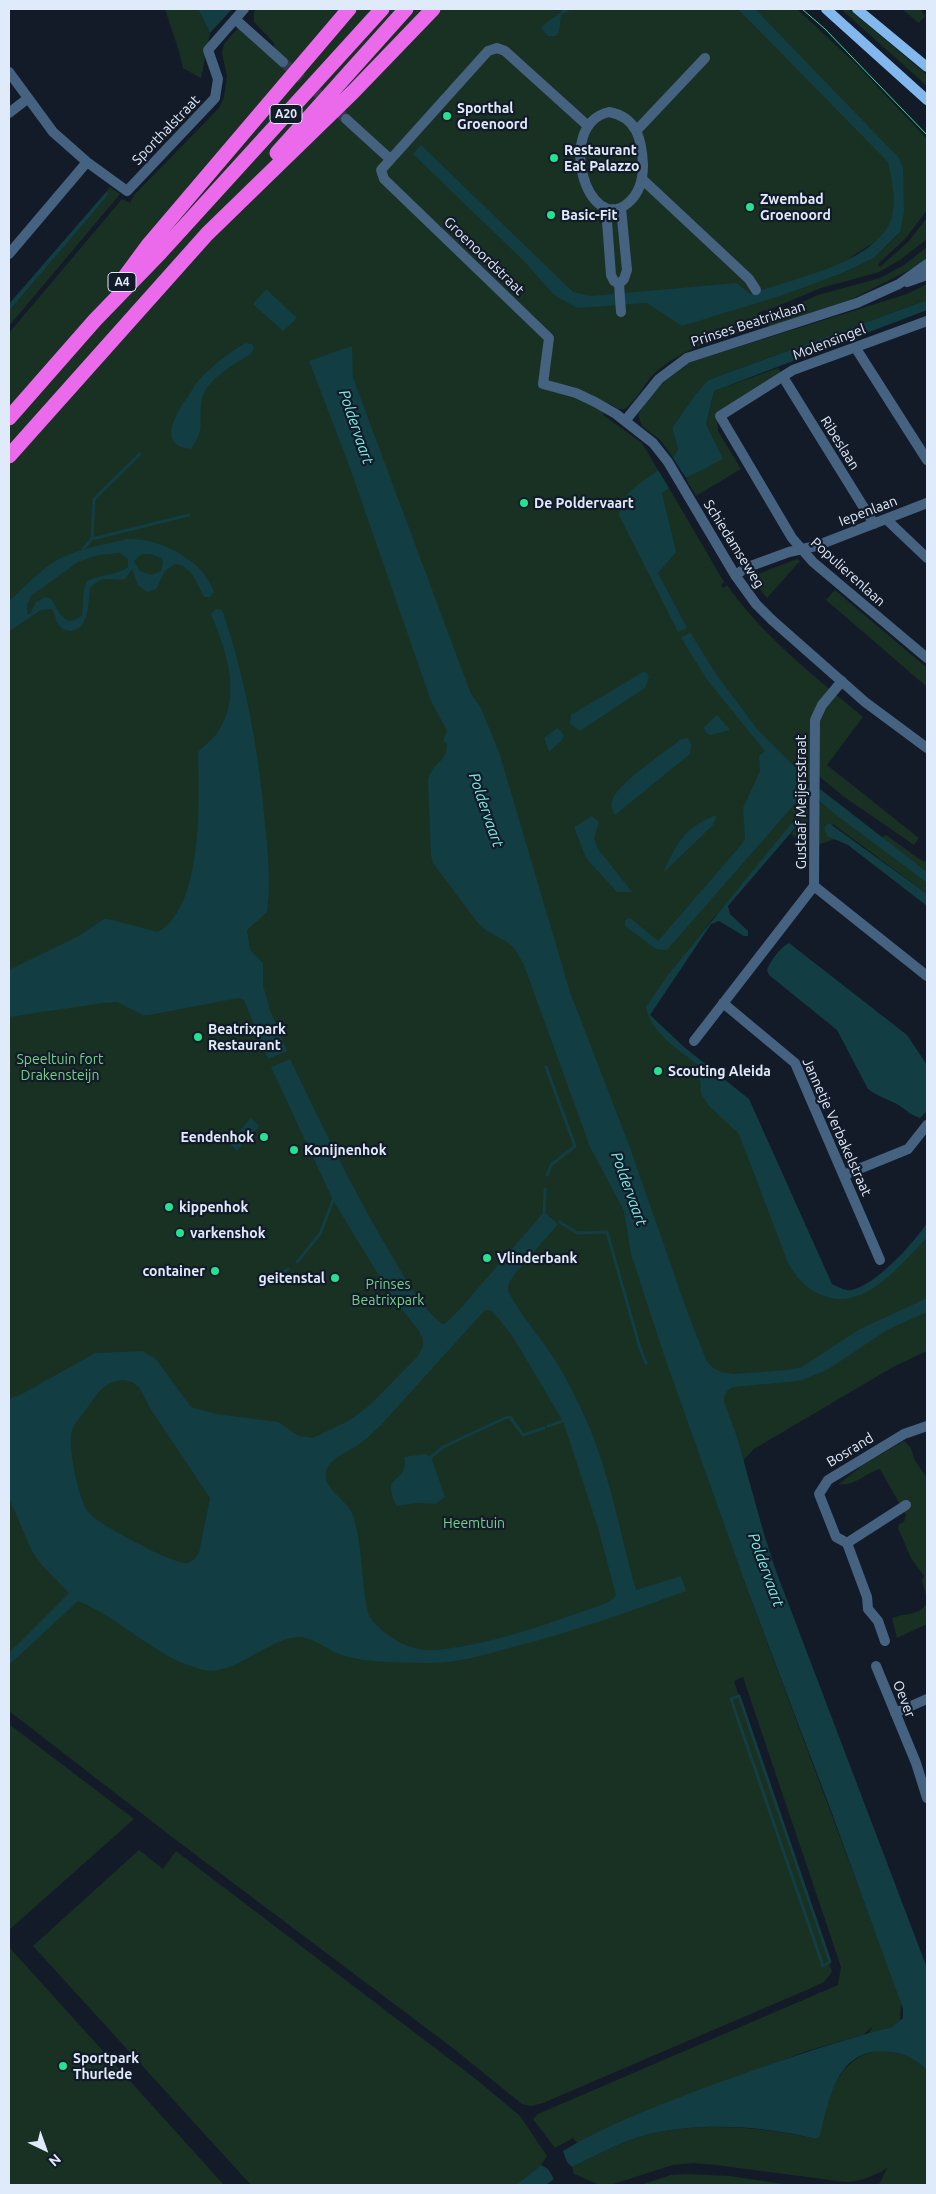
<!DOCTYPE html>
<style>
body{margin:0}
#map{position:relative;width:936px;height:2194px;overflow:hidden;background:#141b28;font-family:Ubuntu,sans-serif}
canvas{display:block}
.frame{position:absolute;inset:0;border:10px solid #dfebfb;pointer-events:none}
.north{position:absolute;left:20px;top:2124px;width:50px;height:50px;-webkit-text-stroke:4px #141b28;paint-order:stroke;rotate:138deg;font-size:14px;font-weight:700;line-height:20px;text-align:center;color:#dfebfb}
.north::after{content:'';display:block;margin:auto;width:18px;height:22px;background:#dfebfb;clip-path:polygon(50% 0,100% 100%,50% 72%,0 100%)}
</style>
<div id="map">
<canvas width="936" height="2194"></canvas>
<div class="frame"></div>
<div class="north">N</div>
</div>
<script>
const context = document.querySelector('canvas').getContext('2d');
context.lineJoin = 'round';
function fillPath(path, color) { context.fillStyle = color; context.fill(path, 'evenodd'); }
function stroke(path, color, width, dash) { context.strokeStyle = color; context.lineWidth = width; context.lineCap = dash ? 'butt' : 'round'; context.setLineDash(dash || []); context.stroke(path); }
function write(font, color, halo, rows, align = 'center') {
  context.font = font + ' Ubuntu,sans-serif'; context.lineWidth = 4.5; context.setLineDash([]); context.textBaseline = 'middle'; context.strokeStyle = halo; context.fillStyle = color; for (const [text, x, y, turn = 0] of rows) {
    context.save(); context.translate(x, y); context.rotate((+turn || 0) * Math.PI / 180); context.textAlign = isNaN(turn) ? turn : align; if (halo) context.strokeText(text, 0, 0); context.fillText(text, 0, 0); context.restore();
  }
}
const green = new Path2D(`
 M165 9H198L210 33 201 78 183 68 179 51Z
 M256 9H797L857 65 927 139V210L906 238 878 264 880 267 908 242 927 218V239L900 260 879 272 821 288 766 311 765 310 758 313 762 326C725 338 683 346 654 374 643 385 637 400 625 409H618L610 404 603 415 642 443 658 470 647 479 663 500 662 493 669 488 724 582 721 585 723 588 727 585C764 638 815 676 863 717L827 765 919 838 914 845 843 796 815 773 794 803 806 791 808 802 807 848 791 834 801 821 711 921 649 1009V1016L656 1024 750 1104 832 1292 861 1290 884 1274 927 1228V1351L893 1367 754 1449 713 1492 746 1586 901 2000 900 2021 892 2027 868 2034 873 2026 863 2035 807 2051 669 2102 577 2143 573 2138 555 2148 533 2119 538 2114 838 1985 841 1967 743 1677 734 1681 832 1972 824 1982 809 1989 543 2103 531 2106 522 2104 454 2049 176 1840 9 1711V333L122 199 130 203 134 195 219 108 224 97 227 76 222 53 224 44 238 28 273 59 274 43 254 22V12ZM899 234 874 258 843 273 811 284 868 246Z
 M841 9H849L927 75V86Z
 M902 9H920L925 16 919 23Z
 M110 187 120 194 9 326V311L108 195 106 192Z
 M927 247V261L850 300 769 327 766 318 818 295 880 278 904 265Z
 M927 284V300L708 380 695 395 672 428 678 449 673 458 661 441 642 426 638 415C653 391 666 378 690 362L907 294Z
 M778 368 781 372 717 417 718 431 741 469 696 496 686 479 693 474 711 438 706 424 714 391Z
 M797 559 800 561 767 598 753 581V576Z
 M835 590 927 668V687L826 600Z
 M818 801 927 883V894L833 824 825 833 835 839 818 845Z
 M886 835 921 860 927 862V872L881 838Z
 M904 1441 911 1448 914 1459 927 1478V1599L922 1580 924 1576 911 1558 898 1528 899 1524 904 1522 906 1515 880 1469C864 1474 856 1486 839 1484L864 1464Z
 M927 1602V1624L897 1638 892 1618C904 1613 921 1616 927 1602Z
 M9 1724 134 1819 9 1930Z
 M139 1850 163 1869 176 1851 477 2080 520 2116 547 2156 541 2165 516 2185H251L33 1946Z
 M9 1947 224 2185H9Z
 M881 2050C898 2052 918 2057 927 2071V2185H876L880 2183 887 2168C872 2177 862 2181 845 2182L716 2165 693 2163 673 2165 610 2185H600L574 2174 572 2167C597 2155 622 2141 649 2134 703 2122 762 2127 816 2139 829 2101 834 2057 881 2050Z
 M687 2174 729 2176 790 2185H641L671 2175Z`);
const water = new Path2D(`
 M198 9H232L210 33Z
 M564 9H572L561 15 559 31 556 36H548L541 28C548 20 557 17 564 9Z
 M738 9H755L899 158 903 168 904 212 900 232 874 258 843 273 780 296 682 326 647 303 577 308 554 295 524 261 413 154 421 145 573 292 591 296 736 283 751 294C790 279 874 264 891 220 897 203 892 179 888 162Z
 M106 192 109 194 9 311V304Z
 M266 289 297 318 283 331 253 304Z
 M927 300V310L714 391 706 424 723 459 686 478 673 458 678 449 672 428 695 395 708 380Z
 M246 343 252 344 254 349 251 354C233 365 202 381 201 405 199 427 205 428 191 449 157 445 175 416 186 399 191 393 194 385 200 379 212 366 229 352 246 343Z
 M352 346 353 378 471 694 481 708 500 755 570 992 629 1145 687 1311 707 1362 713 1368 721 1372 734 1374 787 1370 802 1367 860 1329 927 1298V1312L887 1330 827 1370 799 1381 733 1387C726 1391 724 1394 724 1402L737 1437 764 1534 776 1571 927 1968V2071C920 2061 904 2053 891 2052 838 2045 830 2096 820 2135L816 2139C763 2126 703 2122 649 2134 622 2141 597 2155 572 2167L567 2162 563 2151C606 2125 654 2107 701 2089 764 2066 827 2044 892 2027L903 2018V2009L830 1808 746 1586 664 1355 631 1254 624 1211 590 1147 524 965 515 949 507 942 485 930 478 923 433 863 431 855 428 780C433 761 447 763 447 744L443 741 447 731 431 701 349 465 309 361Z
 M658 470 669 488 662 493 676 552 658 573 687 628 678 632 619 515C620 493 643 482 658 470Z
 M127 539C159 537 205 561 214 592L210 597H204C197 583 192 566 175 564L165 571 156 589 147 592 138 585 132 569 125 579C109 582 105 573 90 588 88 601 90 629 71 631 66 631 60 628 58 623 55 619 55 613 52 609L41 610 9 631V601C25 587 43 566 63 557 83 548 106 544 127 539ZM120 553 128 559V567C117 576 100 574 87 581L84 588 82 615C65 630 60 612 51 599L45 597 36 602 30 614H27V605L31 596 78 562 98 555ZM142 554H150L161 558 163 562 161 571 151 575 140 571 134 561Z
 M216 609 222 610C246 679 259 752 265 824 268 853 271 882 267 912L247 930 250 950 263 963V985L270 1010 287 1051 268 1059 244 1000 239 998 149 1015H143L117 1002 103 1003 9 1017V970L77 937 104 919H108L158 932C204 906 199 799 198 752 204 746 212 740 217 733 243 697 226 650 211 614Z
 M690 632 716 674 757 729 805 777V785L819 794 820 789 927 872V883L832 812 820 802V800L806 791 667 950 656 949 625 926V920L630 918 658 941 742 844 745 839 743 808 760 771 759 756 765 751 708 681 681 638Z
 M643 672 647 673 649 677 645 688 580 731 570 724 571 715Z
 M717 715 730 730 711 735 706 733 704 727Z
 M557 728 564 735 562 740 549 752 544 738Z
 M687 738C693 743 691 747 690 754L615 815C613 811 610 806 612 801 616 784 667 751 681 739Z
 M799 814 801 815V821L728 906 730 914 748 931V936H744L719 921 711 924 650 1015 684 1047 749 1099 832 1284C838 1287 845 1291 851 1290 875 1286 914 1243 927 1223V1238C901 1263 868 1309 827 1297 808 1291 798 1280 788 1263L739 1134 709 1106 701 1094 699 1066C679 1049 651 1034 646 1007L668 975Z
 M717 815 713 825 664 872C675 844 687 825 717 815Z
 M592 816 599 822 594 838 598 849 632 892H617L586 858 574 827Z
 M829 823 927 894V906L848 845 827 836 824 828Z
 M789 943 907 1035 927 1065V1111L920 1118C911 1115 907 1111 900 1106 889 1099 878 1097 868 1089L837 1030 769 975 767 970C770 961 780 948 789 943Z
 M290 1059C322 1126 354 1192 392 1256 406 1280 420 1306 442 1324L446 1323 460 1309 544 1212 558 1224 514 1275 509 1283 508 1291C519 1312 535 1331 549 1351 562 1370 573 1391 582 1411 609 1467 619 1530 636 1590L681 1576 686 1591C629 1612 572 1632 513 1647 484 1655 455 1664 424 1663 398 1662 369 1663 345 1656 329 1652 316 1638 300 1637 271 1636 234 1677 204 1670 158 1660 121 1618 78 1601L9 1665V1653L69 1593 41 1564 32 1551 9 1498V1399L22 1394 95 1353 142 1351 155 1358 191 1407 216 1414 278 1422 299 1436 313 1438 350 1420 370 1405 418 1356 423 1346V1339L418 1329 393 1299 333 1200 271 1067ZM487 1310 492 1311 499 1319 513 1337 563 1421 598 1528 616 1595 613 1599 604 1604C558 1620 513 1637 465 1646 450 1648 434 1652 419 1649 401 1646 379 1631 369 1616 360 1582 364 1546 352 1513 346 1499 319 1486 327 1469 332 1457 351 1450 361 1443 368 1438 374 1431 381 1425L484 1311ZM124 1380 132 1382 139 1387 150 1408 210 1498 199 1553C196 1557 193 1561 188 1563 176 1566 100 1525 90 1514 79 1504 67 1445 72 1430 75 1423 82 1415 87 1408 98 1393 104 1381 124 1380Z
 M251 1118 259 1126 237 1151 229 1143Z
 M425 1454 431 1457 445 1497 435 1504 417 1503 397 1506C395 1502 391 1495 391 1490 389 1476 409 1479 404 1457Z
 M541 2165 548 2169 554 2179 546 2185H516Z`);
const stream = new Path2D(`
 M92 539 189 515
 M83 549 92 539 94 499 140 454
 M546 1067 575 1146 551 1165 547 1175
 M544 1212 545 1189
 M560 1222 577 1233 607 1232 640 1348 646 1363
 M297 1262 320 1234 333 1200
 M264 1284 288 1269
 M548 1426 563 1421
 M431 1457 443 1447 505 1418 510 1417 523 1435 544 1428
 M739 1696 830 1962 823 1966 731 1699Z`);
const streetTunnel = new Path2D(`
 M283 62 346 119`);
const street = new Path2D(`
 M235 19 283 62
 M9 72 53 132 87 162 127 191 215 98 218 79 208 50 244 9
 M609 112C637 117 642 140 643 165 643 180 640 193 628 203 588 237 554 125 609 112Z
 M9 113 27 99
 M346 119 390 159
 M588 126 505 51 497 48 488 51 381 170 384 179 549 338 543 384 576 393 595 402 616 414 653 443 668 462 735 575 756 604 772 620 865 702 927 748
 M637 130 705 58
 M642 179 749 279 756 290
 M606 208 611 275 614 281 619 284 624 279 627 270 621 208
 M9 254 87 162
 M907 282 927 275
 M619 284 621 312
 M927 321 793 370 720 416 792 538 813 562 927 658
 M855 347 927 460
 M783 377 874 524
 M625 421 659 379 687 358 857 303 899 284 927 264
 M886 519 927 558
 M735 575 748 567 789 552 816 546 927 503
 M814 886 927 976
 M723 1003 795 1063 880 1260
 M694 1041 814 886 815 720 822 705 842 681
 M844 1175 908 1149 927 1125
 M847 1543 906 1505
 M885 1641 878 1621 868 1609 867 1597 847 1543 836 1537 819 1494 828 1480 904 1434 927 1426
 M876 1666 916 1763 927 1798
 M895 1713 927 1699`);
const secondary = new Path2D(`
 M826 9 927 100
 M857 9 927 67`);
const highway = new Path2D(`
 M277 153 406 9
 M121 282 149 244 349 9
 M9 418 95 320 160 253 382 9
 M9 456 207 234 353 92 433 9`);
const tram = new Path2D(`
 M802 9 825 29 927 135`);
const markers = [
 [447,116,5,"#24e292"],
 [554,158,5,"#24e292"],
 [750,207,5,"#24e292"],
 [551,215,5,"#24e292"],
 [524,503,5,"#24e292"],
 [198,1037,5,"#24e292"],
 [658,1071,5,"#24e292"],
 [264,1137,5,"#24e292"],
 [294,1150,5,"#24e292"],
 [169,1207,5,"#24e292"],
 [180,1233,5,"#24e292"],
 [487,1258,5,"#24e292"],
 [215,1271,5,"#24e292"],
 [335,1278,5,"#24e292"],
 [63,2066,5,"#24e292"]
];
const shields = [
 [286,114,32],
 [122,282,28]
];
const shieldNames = [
 ["A20",286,114],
 ["A4",122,282]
];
const poiNames = [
 ["Sporthal",457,108],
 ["Groenoord",457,124],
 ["Restaurant",564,150],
 ["Eat Palazzo",564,166],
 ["Zwembad",760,199],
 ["Groenoord",760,215],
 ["Basic-Fit",561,215],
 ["De Poldervaart",534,503],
 ["Beatrixpark",208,1029],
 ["Restaurant",208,1045],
 ["Scouting Aleida",668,1071],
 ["Eendenhok",254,1137,"right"],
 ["Konijnenhok",304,1150],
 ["kippenhok",179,1207],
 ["varkenshok",190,1233],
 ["Vlinderbank",497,1258],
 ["container",205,1271,"right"],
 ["geitenstal",325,1278,"right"],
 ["Sportpark",73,2058],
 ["Thurlede",73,2074]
];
const streetNames = [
 ["Sporthalstraat",166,130,-46],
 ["Groenoordstraat",484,256,44],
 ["Prinses Beatrixlaan",748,324,-18],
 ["Molensingel",829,342,-21],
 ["Ribeslaan",840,443,58],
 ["Iepenlaan",868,511,-21],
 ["Schiedamseweg",734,544,58],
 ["Populierenlaan",848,572,42],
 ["Gustaaf Meijersstraat",801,802,-90],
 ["Jannetje Verbakelstraat",837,1127,66],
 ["Bosrand",850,1450,-31],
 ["Oever",904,1699,69]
];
const parkNames = [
 ["Speeltuin fort",60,1059],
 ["Drakensteijn",60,1075],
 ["Prinses",388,1284],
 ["Beatrixpark",388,1300],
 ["Heemtuin",474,1523]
];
const waterNames = [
 ["Poldervaart",356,427,71],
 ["Poldervaart",486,810,71],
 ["Poldervaart",629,1189,70],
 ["Poldervaart",766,1570,70]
];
fillPath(green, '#183123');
fillPath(water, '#123d43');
stroke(stream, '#123d43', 3);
stroke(streetTunnel, '#323a48', 10, [10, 5]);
stroke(street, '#456281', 10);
stroke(secondary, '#83b8ee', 10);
stroke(highway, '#eb6aeb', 15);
stroke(tram, '#24e292', 1);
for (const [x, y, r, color] of markers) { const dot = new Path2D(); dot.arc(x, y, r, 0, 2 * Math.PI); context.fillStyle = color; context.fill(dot); stroke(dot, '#141b28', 2); }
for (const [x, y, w] of shields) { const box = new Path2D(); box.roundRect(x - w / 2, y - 9.5, w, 19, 4); context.fillStyle = '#141b28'; context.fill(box); stroke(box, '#dfebfb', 1); }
write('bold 12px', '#dfebfb', null, shieldNames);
write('bold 14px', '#dfebfb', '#141b28', poiNames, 'left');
write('14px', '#dfebfb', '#141b28', streetNames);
write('14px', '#74d389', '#141b28', parkNames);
write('italic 15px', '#7bede6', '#141b28', waterNames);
</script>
